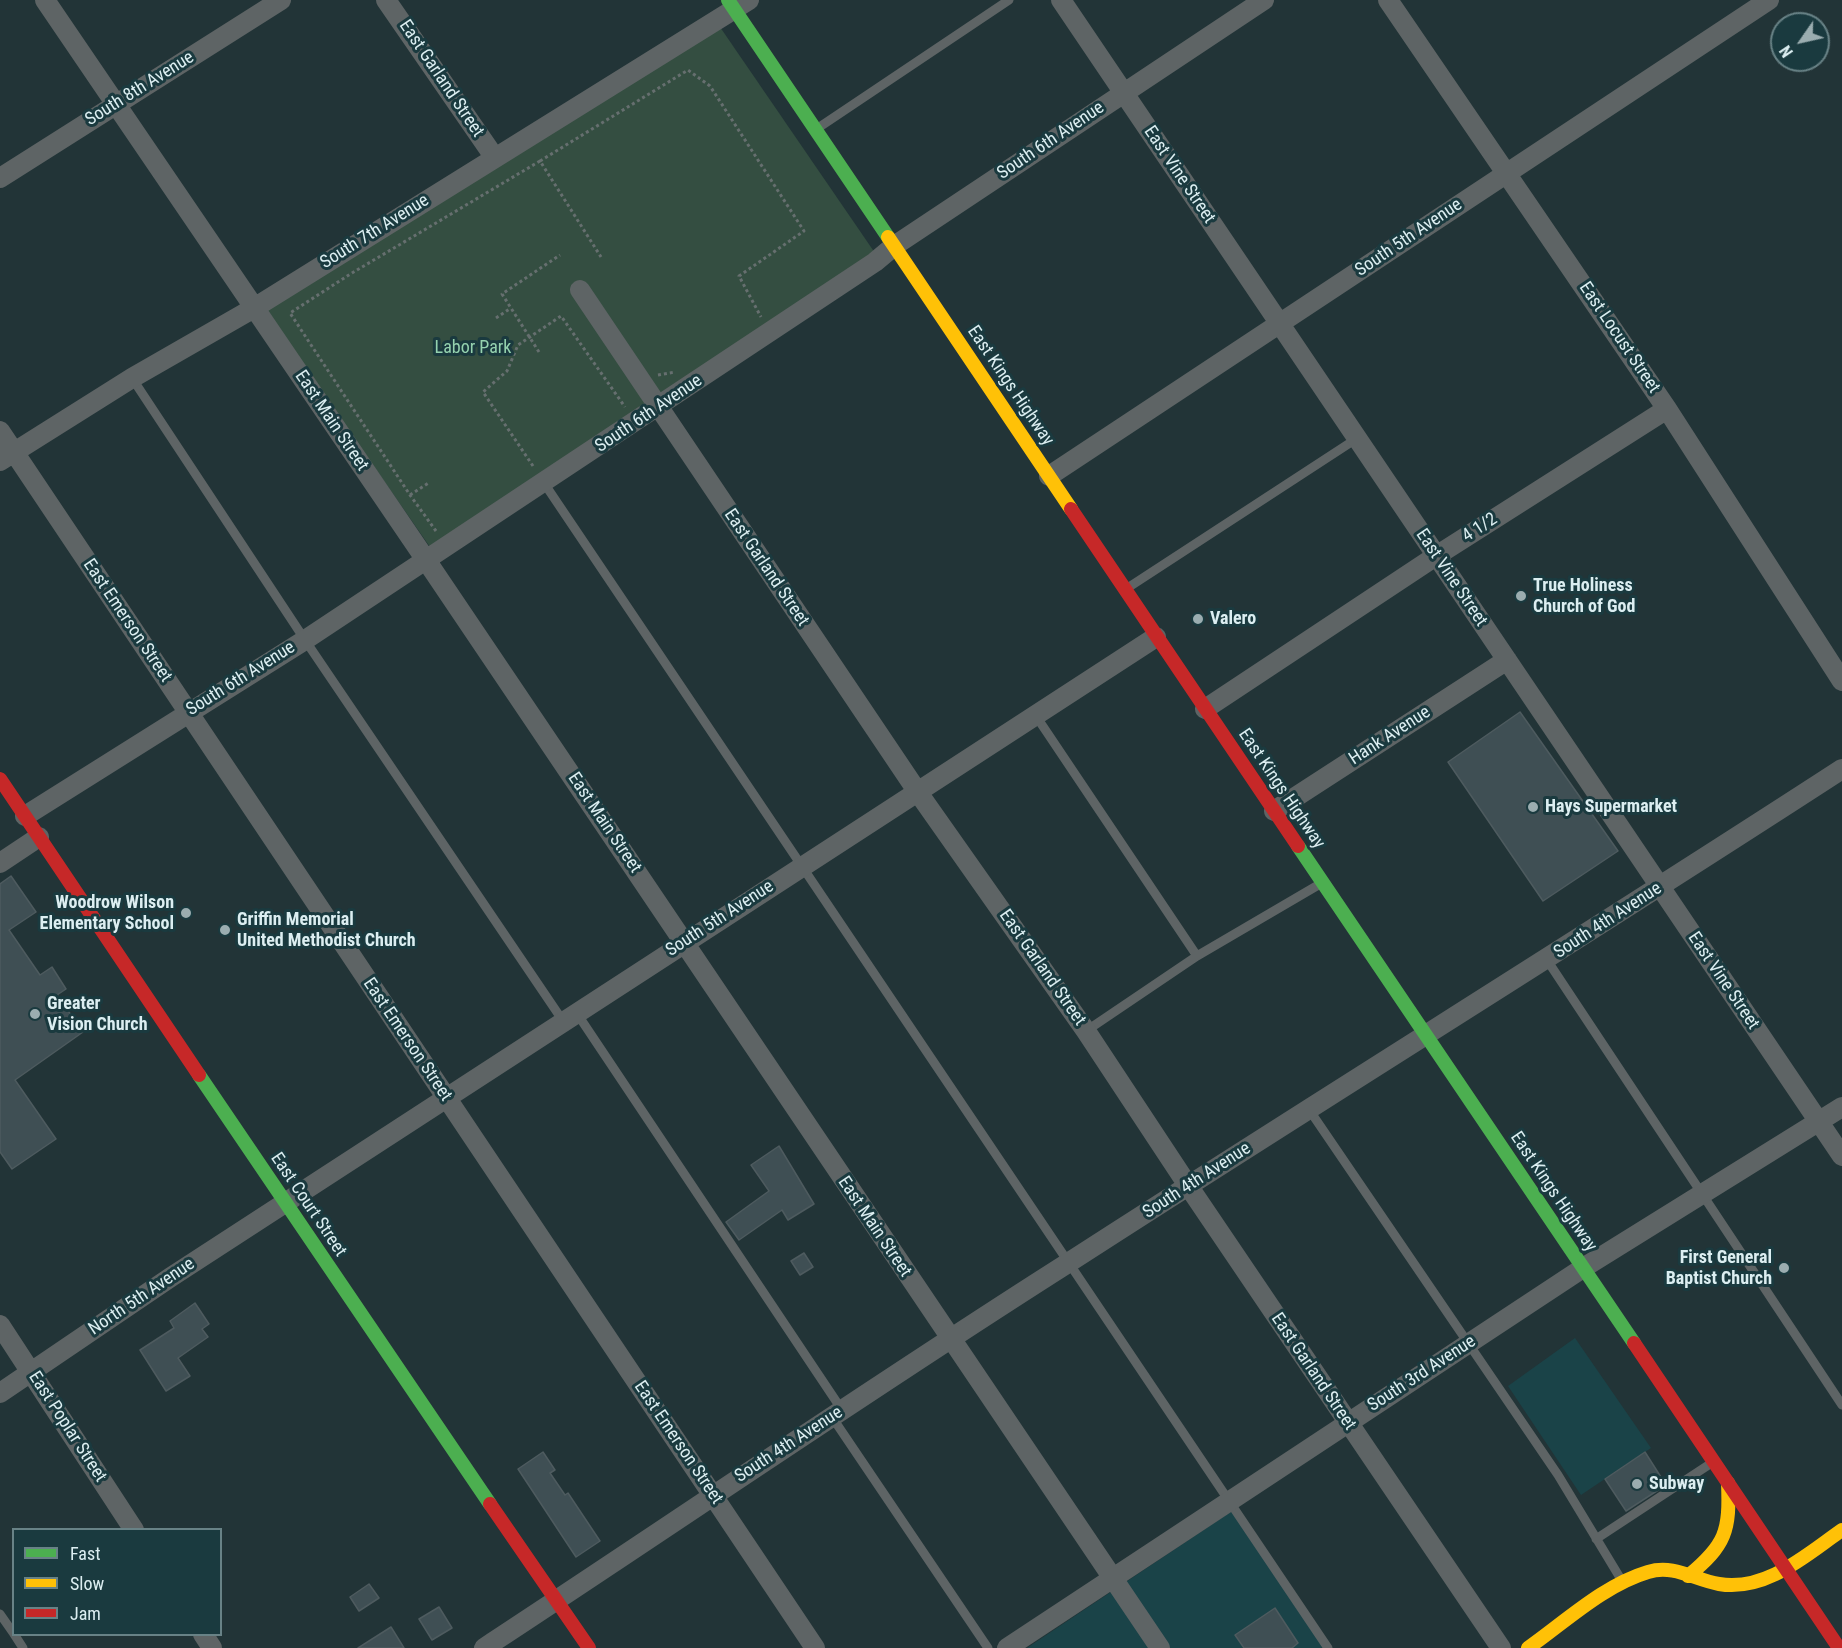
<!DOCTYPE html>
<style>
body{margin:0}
#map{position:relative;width:1842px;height:1648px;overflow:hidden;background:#223437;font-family:"Roboto Condensed",sans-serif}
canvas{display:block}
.legend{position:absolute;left:12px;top:1528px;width:210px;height:108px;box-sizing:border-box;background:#1a3a3f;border:2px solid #688286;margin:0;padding:8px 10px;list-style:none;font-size:18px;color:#dceef1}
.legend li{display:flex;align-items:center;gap:12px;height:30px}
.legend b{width:30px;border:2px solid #688286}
.north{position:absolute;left:1770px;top:12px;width:60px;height:60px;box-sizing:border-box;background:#1a3a3f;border:2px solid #688286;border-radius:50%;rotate:236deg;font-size:16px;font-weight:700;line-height:24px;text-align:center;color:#dceef1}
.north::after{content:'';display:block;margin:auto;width:21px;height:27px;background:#9badb0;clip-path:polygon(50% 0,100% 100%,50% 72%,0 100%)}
</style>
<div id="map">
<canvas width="1842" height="1648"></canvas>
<ul class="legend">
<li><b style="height:8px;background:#4caf50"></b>Fast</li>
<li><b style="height:8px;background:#ffc107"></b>Slow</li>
<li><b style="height:8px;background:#c62828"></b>Jam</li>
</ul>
<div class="north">N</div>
</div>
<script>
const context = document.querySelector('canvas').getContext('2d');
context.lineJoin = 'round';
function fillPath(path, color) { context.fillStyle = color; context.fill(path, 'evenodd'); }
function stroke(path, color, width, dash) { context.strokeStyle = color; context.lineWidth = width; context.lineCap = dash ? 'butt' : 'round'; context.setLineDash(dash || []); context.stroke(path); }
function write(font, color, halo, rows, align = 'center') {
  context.font = font + ' "Roboto Condensed",sans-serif'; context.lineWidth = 6; context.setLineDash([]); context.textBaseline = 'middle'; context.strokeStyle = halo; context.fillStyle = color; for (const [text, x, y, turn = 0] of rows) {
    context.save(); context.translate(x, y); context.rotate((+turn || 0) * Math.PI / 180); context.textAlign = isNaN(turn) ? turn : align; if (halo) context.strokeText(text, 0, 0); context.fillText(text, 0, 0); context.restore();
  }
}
const built = new Path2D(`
 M1575 1338 1651 1448 1581 1495 1508 1386Z
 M1232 1511 1325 1648H1027Z`);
const green = new Path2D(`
 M720 27 875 253 430 547 265 310Z`);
const building = new Path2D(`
 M1520 712 1618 851 1543 901 1448 762Z
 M11 876 36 912 9 930 40 975 52 967 66 989 57 995 83 1032 15 1080 56 1139 12 1169 0 1152V884Z
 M779 1146 814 1204 788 1220 782 1210 739 1240 726 1222 769 1191 751 1165Z
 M804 1253 813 1267 800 1275 791 1261Z
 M195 1303 209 1324 202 1329 208 1337 178 1358 190 1376 166 1391 140 1350 174 1328 170 1321Z
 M543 1452 555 1470 550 1473 565 1495 568 1493 600 1541 576 1557 518 1469Z
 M1645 1452 1666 1485 1626 1511 1605 1479Z
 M369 1584 379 1598 359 1611 350 1597Z
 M439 1607 452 1628 432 1640 419 1619Z
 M1275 1608 1298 1643 1292 1648H1244L1235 1635Z
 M391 1627 404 1648H358Z`);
const path = new Path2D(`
 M540 161 688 70 710 86 804 231 739 276 761 317
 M496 318 511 308
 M539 352 502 294 560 255
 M658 375 675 372
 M533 466 483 392 507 371 518 345 561 316 625 407
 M410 495 430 482
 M436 531 410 495 290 313 352 273 540 161 601 257`);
const lane = new Path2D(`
 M818 128 1009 0
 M132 378 305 640 563 1021
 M544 483 1328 1648
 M1129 587 1356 439
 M1036 716 1197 956
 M1547 960 1842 1405
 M576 1012 842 1410
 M1086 1031 1197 956 1320 884
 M1308 1108 1558 1475 1622 1581
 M832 1417 988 1648
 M1596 1539 1710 1464
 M0 1614 14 1634
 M14 1634 23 1648`);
const street = new Path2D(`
 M45 0 426 560 1160 1648
 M386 0 495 158
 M1061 0 1842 1156
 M1388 0 1667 409 1842 681
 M0 178 281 0
 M580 290 917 791 1086 1031 1189 1187 1501 1648
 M0 431 815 1648
 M0 461 132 378 254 308 749 0
 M1049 476 1769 0
 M1205 709 1436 556 1667 409
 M1274 811 1507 660
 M25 816 305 640 875 262 894 246 1264 0
 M0 863 39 837
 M0 1325 134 1530
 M0 1393 171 1277 1156 637
 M203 1634 212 1648
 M484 1648C679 1520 871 1388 1068 1263 1325 1097 1585 936 1842 769
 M1007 1648 1583 1268 1842 1107`);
const fast = new Path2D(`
 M728 0 888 237
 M1298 846 1634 1343
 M199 1075 490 1504`);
const slow = new Path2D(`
 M888 237 1071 509
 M1688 1576C1726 1545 1730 1531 1728 1483
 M1528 1648C1565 1622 1604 1585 1648 1572 1674 1564 1695 1580 1719 1584 1766 1592 1806 1555 1842 1530`);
const jam = new Path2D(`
 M1071 509 1298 846
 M0 779 199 1075
 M1634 1343 1839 1648
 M490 1504 589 1648`);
const markers = [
 [1521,596,6,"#9badb0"],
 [1198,619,6,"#9badb0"],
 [1533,807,6,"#9badb0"],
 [186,913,6,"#9badb0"],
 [225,930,6,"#9badb0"],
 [35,1014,6,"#9badb0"],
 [1784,1268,6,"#9badb0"],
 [1637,1484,6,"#9badb0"]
];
const streetNames = [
 ["East Garland Street",441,79,56],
 ["South 8th Avenue",140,89,-32],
 ["South 6th Avenue",1051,141,-34],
 ["East Vine Street",1179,175,56],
 ["South 7th Avenue",375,232,-32],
 ["South 5th Avenue",1409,238,-34],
 ["East Locust Street",1619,338,56],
 ["East Kings Highway",1010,386,56],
 ["South 6th Avenue",649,414,-34],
 ["East Main Street",331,421,56],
 ["4 1/2",1480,528,-33],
 ["East Garland Street",766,568,56],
 ["East Vine Street",1451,578,56],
 ["East Emerson Street",127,621,56],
 ["South 6th Avenue",241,679,-32],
 ["Hank Avenue",1390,736,-33],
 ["East Kings Highway",1281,789,56],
 ["East Main Street",604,823,56],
 ["South 5th Avenue",720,919,-33],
 ["South 4th Avenue",1608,921,-33],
 ["East Garland Street",1042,968,55],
 ["East Vine Street",1723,981,56],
 ["East Emerson Street",407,1040,56],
 ["South 4th Avenue",1197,1181,-33],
 ["East Kings Highway",1553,1192,56],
 ["East Court Street",308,1205,56],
 ["East Main Street",874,1227,56],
 ["North 5th Avenue",142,1297,-34],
 ["East Garland Street",1313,1372,56],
 ["South 3rd Avenue",1422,1374,-33],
 ["East Poplar Street",67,1427,57],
 ["East Emerson Street",678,1443,56],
 ["South 4th Avenue",789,1445,-33]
];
const parkNames = [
 ["Labor Park",473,348]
];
const poiNames = [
 ["True Holiness",1533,586],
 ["Church of God",1533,607],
 ["Valero",1210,619],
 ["Hays Supermarket",1545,807],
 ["Woodrow Wilson",174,903,"right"],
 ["Elementary School",174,924,"right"],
 ["Griffin Memorial",237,920],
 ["United Methodist Church",237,941],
 ["Greater",47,1004],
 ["Vision Church",47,1025],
 ["First General",1772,1258,"right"],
 ["Baptist Church",1772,1279,"right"],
 ["Subway",1649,1484]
];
fillPath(built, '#1a4348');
fillPath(green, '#344e41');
fillPath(building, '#3f4f54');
stroke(building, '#4e5b5f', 1.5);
stroke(path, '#666f6f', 3, [3, 3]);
stroke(lane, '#5e6465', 9);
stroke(street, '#5e6465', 20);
stroke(fast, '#4caf50', 14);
stroke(slow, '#ffc107', 14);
stroke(jam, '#c62828', 14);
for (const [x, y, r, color] of markers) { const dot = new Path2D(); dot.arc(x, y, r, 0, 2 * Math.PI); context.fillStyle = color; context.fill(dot); stroke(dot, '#1a3a3f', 2); }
write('18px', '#dceef1', '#1a3a3f', streetNames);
write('18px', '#95d2af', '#1a3a3f', parkNames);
write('bold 18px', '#dceef1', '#1a3a3f', poiNames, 'left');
</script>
